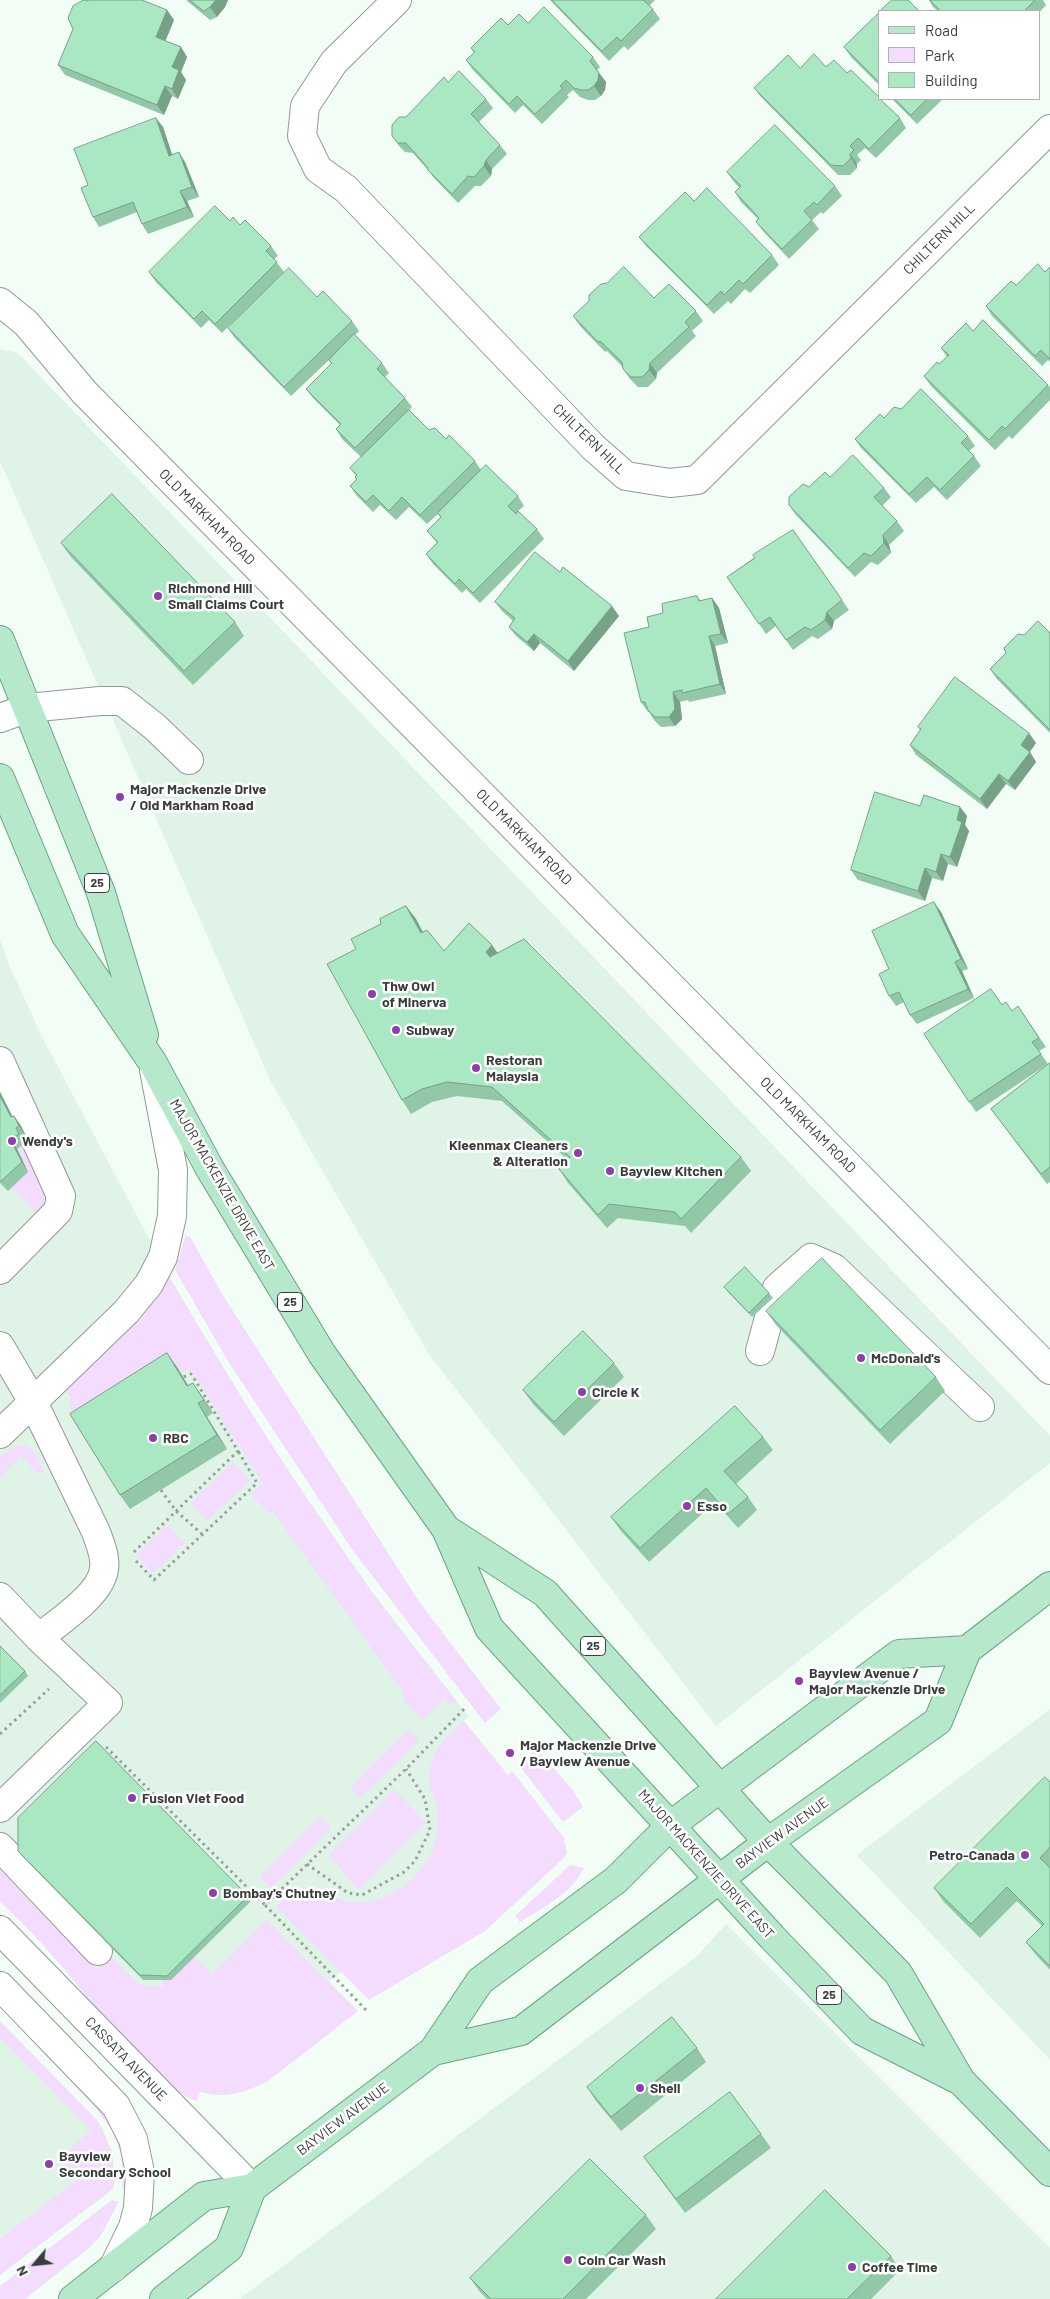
<!DOCTYPE html>
<style>
body{margin:0}
#map{position:relative;width:1050px;height:2299px;overflow:hidden;background:#f2fdf6;font-family:Barlow,sans-serif}
canvas{display:block}
.legend{position:absolute;left:878px;top:10px;width:162px;height:90px;box-sizing:border-box;background:#fff;border:1px solid #b0b2b1;margin:0;padding:6px 9px;list-style:none;font-size:15px;color:#393e3b}
.legend li{display:flex;align-items:center;gap:10px;height:25px}
.legend b{width:25px;border:1px solid #b0b2b1}
.north{position:absolute;left:10px;top:2239px;width:50px;height:50px;-webkit-text-stroke:4px #fff;paint-order:stroke;rotate:242deg;font-size:14px;font-weight:700;line-height:20px;text-align:center;color:#393e3b}
.north::after{content:'';display:block;margin:auto;width:18px;height:22px;background:#393e3b;clip-path:polygon(50% 0,100% 100%,50% 72%,0 100%)}
</style>
<div id="map">
<canvas width="1050" height="2299"></canvas>
<ul class="legend">
<li><b style="height:6px;background:#b6e9cc"></b>Road</li>
<li><b style="height:14px;background:#f3dcfe"></b>Park</li>
<li><b style="height:14px;background:#aae7c3"></b>Building</li>
</ul>
<div class="north">N</div>
</div>
<script>
const context = document.querySelector('canvas').getContext('2d');
context.lineJoin = 'round';
function fillPath(path, color) { context.fillStyle = color; context.fill(path, 'evenodd'); }
function stroke(path, color, width, dash) { context.strokeStyle = color; context.lineWidth = width; context.lineCap = dash ? 'butt' : 'round'; context.setLineDash(dash || []); context.stroke(path); }
function write(font, color, halo, rows, align = 'center') {
  context.font = font + ' Barlow,sans-serif'; context.lineWidth = 5; context.setLineDash([]); context.textBaseline = 'middle'; context.strokeStyle = halo; context.fillStyle = color; for (const [text, x, y, turn = 0] of rows) {
    context.save(); context.translate(x, y); context.rotate((+turn || 0) * Math.PI / 180); context.textAlign = isNaN(turn) ? turn : align; if (halo) context.strokeText(text, 0, 0); context.fillText(text, 0, 0); context.restore();
  }
}
const built = new Path2D(`
 M0 349 18 353 1050 1436V1463L716 1726 531 1484 430 1356 271 1082 0 461Z
 M0 940 10 967 42 1037 170 1278 225 1372 283 1463 370 1589 469 1717 464 1721 516 1785 491 1854 257 2038 168 2043 0 1882Z
 M1050 1709V2060L857 1855Z
 M726 1924 1050 2248V2299H239L697 1956Z
 M0 2025 100 2128 96 2201 0 2275Z`);
const green = new Path2D(`
 M23 1145 46 1195 47 1201 43 1220 12 1187 28 1172 17 1149Z
 M186 1235 190 1237 222 1294 420 1603 501 1709 485 1723 351 1548 228 1361 175 1270Z
 M170 1278C232 1384 297 1488 369 1588 397 1627 428 1664 457 1702L454 1705 452 1703 450 1705 444 1699 422 1720 404 1701 403 1691 273 1512 270 1514 251 1495 262 1483 192 1371 187 1370 181 1373 177 1367 76 1421 70 1406 71 1397 65 1391 140 1320Z
 M18 1445C33 1444 38 1457 44 1469L42 1474 37 1473 21 1456 0 1477V1457L8 1450Z
 M233 1462 250 1481 207 1521 190 1503Z
 M167 1525 185 1543 153 1573 136 1555Z
 M464 1721 508 1775 512 1771 558 1830 564 1838 567 1852 564 1858 485 1931 369 2000 276 1906C307 1877 321 1898 354 1902 375 1905 404 1890 418 1874 435 1855 441 1826 436 1802 434 1795 429 1788 429 1781 429 1756 445 1735 464 1721Z
 M409 1729 419 1740 360 1798 350 1788Z
 M536 1749 572 1789 583 1807 563 1822 518 1764Z
 M394 1789 426 1823 358 1890 329 1855Z
 M320 1817 331 1828 271 1888 260 1877Z
 M0 1861 63 1934 97 1969 111 1956 140 1985 163 1987V1980H171L194 1957 211 1975 267 1920 358 2011 268 2081C245 2093 225 2099 200 2092L197 2101C148 2085 93 2001 58 1962 40 1940 19 1921 0 1901Z
 M570 1865 584 1868C570 1895 544 1907 520 1922L515 1916Z
 M0 2003 105 2111 118 2133 127 2170 126 2190 122 2188 123 2172 121 2154 111 2129 95 2107 0 2007Z
 M0 2021 96 2119 102 2128 112 2152 115 2177 113 2189 0 2275V2239L78 2179 61 2157 91 2130 0 2037Z
 M112 2200 119 2202 100 2237 88 2249 25 2299H0V2286Z`);
const path = new Path2D(`
 M161 1490 176 1511 202 1534
 M134 1552 238 1451 195 1380 191 1374 183 1377
 M136 1561 154 1580 257 1483 238 1451
 M0 1734 49 1689
 M106 1747 265 1905
 M307 1864 348 1893 362 1895 404 1872 415 1861 430 1830 425 1799 406 1769
 M366 2010 265 1905 406 1769 466 1707`);
const minor = new Path2D(`
 M397 0 334 62 305 106 302 136 318 169 346 189 593 447 626 476 670 483 697 480 1050 129
 M0 302 26 323 84 392 1050 1370
 M0 718 28 708 100 701H122L155 727 189 760
 M0 1061 61 1196 58 1211 0 1270
 M0 1346 33 1402 96 1532C100 1544 106 1556 104 1569 101 1595 58 1622 39 1638L108 1703 0 1808
 M760 1351 777 1288 811 1258 834 1268 980 1407
 M0 1434 126 1312 149 1284 163 1257 172 1216 173 1170 154 1070
 M0 1597 39 1638
 M0 1847 98 1951
 M0 1930 252 2188
 M0 1986 116 2106 133 2139 140 2172 138 2208 133 2227 113 2268`);
const major = new Path2D(`
 M0 640 101 893 144 1035
 M0 778 65 934 153 1063 210 1169 322 1354 446 1529 489 1628 772 1937 862 2031 961 2081
 M446 1529 545 1593 768 1842 898 1973 961 2081 1050 2172
 M433 2051 521 2031 768 1842 938 1721 967 1650 1050 1586
 M73 2299 204 2196 252 2188 433 2051 480 1981 616 1880 671 1825 899 1654 967 1650
 M164 2299 229 2248 252 2188`);
const wall = new Path2D(`
 M186 0H228L225 7 217 17 210 20Z
 M550 0H655L649 6 653 9 660 19 628 50 624 46 609 61Z
 M929 0H1043L1046 5 1039 13V11H938L933 7Z
 M88 1 167 10 174 20 165 41 181 47 187 57 181 72 186 80 178 99 172 96 164 115 65 75 58 65Z
 M879 13V85L851 57 844 47Z
 M528 23 593 57 600 67 597 70 606 82 605 90 601 96 595 100H588L580 97 573 90 567 95 569 97 542 124 523 105 515 113 473 70 466 60 474 53 471 48 508 25Z
 M826 67 847 73 900 118 906 128 876 158 865 148 857 155 861 160 857 164V168L850 175H838L761 97 754 88Z
 M448 82 486 99 493 108 479 122 500 145 507 154 492 169 491 176 481 186H475L458 203 434 178 427 169 413 153 405 152 399 146 392 136 406 117Z
 M892 99H943L917 124Z
 M163 127 172 155 185 162 199 197 187 201 194 217 148 234 142 224 137 212 99 227 93 217 88 185Z
 M727 172 835 186 842 196 823 214 821 212 812 220 819 229 789 259 763 231 756 222 758 219 741 202 735 192 740 188 734 182Z
 M694 201 772 255 779 265 750 293 745 289 731 304 728 301 714 314 646 246 639 237Z
 M230 221 240 225 271 246 278 256 274 259 284 272 222 333 209 320 201 328 156 282 149 272Z
 M1050 267V362L1048 360 1042 366 992 316 986 306 1016 285 1045 272Z
 M317 297 352 321 359 331 355 335 382 363 389 373 385 377 405 398 412 407 385 434 429 430 446 439 475 461 481 470 518 496 524 506 518 511 537 529 544 539 480 603 466 589 462 593 433 564 426 554 437 543 427 531 441 518 438 514 427 524 409 507 396 520 380 505 373 512 357 496 350 486 356 480 355 477 356 476 350 468 361 457 342 439 336 429 340 425 313 398 306 389 331 364 329 360 291 396 234 337 228 328Z
 M654 298 696 311 703 321 692 331 696 336 657 373 656 379 648 387H638L630 379 623 369 622 366 607 351 605 352 580 326 573 316Z
 M973 331 1048 385 1050 387V400L1012 439 1009 436 995 450 931 386 924 376 939 364 947 357 941 348Z
 M884 418 968 436 975 446 969 451 974 456 981 466 947 500 934 487 916 503 861 448 855 439Z
 M830 477 884 488 891 497 882 506 897 521 904 531 889 545 891 553 878 565 871 562 855 577 796 515 789 505 809 487Z
 M793 530 849 610 834 621 832 629 818 639 812 636 793 650 776 626 766 634 727 577Z
 M61 543 235 622 244 636 193 685 71 557Z
 M560 572 619 616 574 671 540 643 534 651 516 636 509 627 513 621 502 611 495 602Z
 M697 596 701 601 712 598 719 608 728 643 715 646 726 694 689 702 688 700 680 702 682 719 675 726 661 727 654 720 649 712H648L641 702 649 627 663 613Z
 M1050 633V733L997 679 990 669 1024 635Z
 M918 727 1036 743 1030 752 1036 762 1015 790 1006 784 987 809 916 755 910 745 920 730Z
 M920 806 960 807 967 816 965 825 969 831 957 867 948 864 943 881 932 878 925 901 858 880 851 870Z
 M406 906 416 919 423 932 444 951 497 953 741 1157 751 1171 691 1233 685 1226 618 1218 607 1228 568 1183 559 1169 568 1160 502 1101 457 1096 432 1102 411 1114 402 1100 356 949 381 924Z
 M941 912 968 969 962 971 974 998 917 1024 910 1015 904 1002 896 1006 889 996V969Z
 M1002 1005 1012 1011 1018 1006 1046 1047 1039 1051 1048 1064 976 1112 924 1034Z
 M1050 1063V1182L1047 1184 991 1109Z
 M0 1092 12 1117 14 1116 21 1126 26 1136 22 1138 25 1144 17 1149 28 1172 8 1191 0 1183Z
 M724 1287 769 1293 773 1298 752 1317 728 1292Z
 M766 1311 936 1377 945 1391 890 1444 776 1325Z
 M167 1353 188 1386 193 1383 208 1405 213 1413 207 1417 227 1449 130 1509 120 1495Z
 M614 1363 624 1377 564 1436 533 1404 523 1390Z
 M763 1437 773 1450 736 1484 748 1497 757 1510 738 1528 715 1502 649 1562 621 1531 611 1517Z
 M0 1646 25 1671 28 1676 0 1703Z
 M1050 1782V1970L1036 1955 1026 1942 1042 1926 1017 1901 980 1938 944 1902 934 1888Z
 M18 1851 248 1896 251 1901 171 1980H143L21 1855Z
 M697 2048 706 2062 621 2131 596 2101 587 2087Z
 M761 2134 771 2148 685 2213 644 2157Z
 M646 2215 656 2229 586 2299H487L480 2292 470 2278Z
 M891 2256 900 2270 871 2299H716Z`);
const shadedWall = new Path2D(`
 M216 0H228L225 7 217 17 210 7Z
 M167 10 174 20 163 47 156 37Z
 M181 47 187 57 181 72 186 80 178 99 172 89V67Z
 M599 73 606 82 605 90 601 96 594 86Z
 M165 86 172 96 164 115 157 105Z
 M156 118 163 127 176 166 169 156Z
 M179 152 185 162 199 197 192 187Z
 M850 154 857 164V168L851 158Z
 M486 160 492 169 491 176 484 166Z
 M180 191 187 201 194 217 187 207Z
 M650 363 657 373 656 379 649 370Z
 M883 535 889 545 891 553 884 543Z
 M712 598 719 608 728 643 721 634Z
 M612 606 619 616 574 671 568 661Z
 M827 612 834 621 832 629 825 620Z
 M534 634 540 643 534 651 527 642Z
 M709 636 715 646 726 694 720 684Z
 M673 692 680 702 682 719 675 726 669 717Z
 M1029 733 1036 743 1027 755 1021 745Z
 M1030 752 1036 762 1015 790 1008 781Z
 M999 774 1006 784 987 809 980 799Z
 M960 807 967 816 965 825 969 831 957 867 950 857 957 820Z
 M941 854 948 864 943 881 936 872Z
 M925 868 932 878 925 901 918 891Z
 M934 902 941 912 968 969 961 959Z
 M406 906 416 919 430 947 421 933Z
 M492 945 502 959 496 966 486 952Z
 M955 962 962 971 974 998 968 989Z
 M0 1092 18 1127 11 1117 0 1096Z
 M14 1116 21 1126 26 1136 19 1126Z
 M10 1139 17 1149 28 1172 22 1162Z
 M167 1353 177 1367 197 1400 187 1386Z
 M198 1391 208 1405 213 1413 204 1400Z
 M198 1403 207 1417 227 1449 217 1435Z`);
const building = new Path2D(`
 M84 0 88 1V0H142L167 10 156 37 181 47 172 67 179 70 172 89 165 86 157 105 58 65 73 29 68 18 73 6Z
 M190 0H216L210 7 204 11Z
 M552 0H643L653 9 621 41 617 37 602 51Z
 M892 0H908L919 11H880Z
 M930 0H1035L1024 11H941Z
 M544 7 593 57 590 61 599 73 598 80 594 86 588 90H581L574 88 566 80 560 86 563 88 535 114 517 96 509 104 466 60 475 52 471 48 501 18 508 25 519 14 528 23Z
 M879 13V82L844 47Z
 M814 54 826 67 834 60 847 73 851 70 879 97V99H880L900 118 869 149 858 138 850 146 854 150 850 154 851 158 843 166 831 165 754 88 788 55 800 68Z
 M459 71 486 99 471 114 500 145 486 160 484 166 474 177 468 176 452 194 427 169 428 168 406 143H398L392 136V125L399 117H406L444 77 448 82Z
 M895 99H927L911 115Z
 M156 118 169 156 179 152 192 187 180 191 187 207 142 224 133 202 93 217 81 188 88 185 74 149Z
 M775 125 835 186 817 205 814 202 804 211 812 220 782 249 756 222 759 218 735 192 741 186 727 172Z
 M707 188 772 255 743 284 739 280 724 295 721 291 707 305 639 237 685 192 694 201Z
 M215 206 230 221 233 217 240 225 245 220 271 246 266 251 277 262 215 324 202 311 194 319 149 272Z
 M1038 264 1045 272 1050 267V359L1041 350 1035 356 986 306 1011 281 1016 285Z
 M624 267 654 298 669 284 696 311 685 322 689 327 650 363 649 370 642 377H631L623 369 622 362 600 341 598 342 573 316 589 301V295L601 284 607 283Z
 M289 268 317 297 323 291 352 321 284 387 228 328Z
 M983 320 1048 385 1005 429 1002 426 989 440 924 376 937 362 939 364 949 355 941 348 966 323 973 331Z
 M354 334 382 363 377 369 405 398 355 448 336 429 341 424 306 389 332 363 329 360Z
 M921 389 968 436 961 443 974 456 940 490 927 477 909 494 855 439 880 414 884 418 894 407 901 409Z
 M409 410 429 430 435 428 446 439 449 435 475 461 420 515 402 497 389 511 373 495 366 502 350 486 357 479 355 477 357 475 350 468Z
 M853 455 884 488 874 497 897 521 883 535 884 543 871 556 864 553 848 568 789 505V497L803 484 809 487 825 472 830 477Z
 M486 465 518 496 508 506 516 514 518 511 537 529 473 593 459 579 455 584 426 554 438 542 427 531 441 517 438 513Z
 M112 494 235 622 184 671 61 543Z
 M793 530 842 600 827 612 825 620 811 630 805 627 786 640 770 617 759 624 727 577 755 558 753 555Z
 M535 552 560 572 563 567 612 606 568 661 534 634 527 642 509 627 515 618 495 602Z
 M697 596 699 601 712 598 721 634 709 636 720 684 682 693V690L673 692 675 709 669 717H655L648 710 645 702H641L624 633 649 627 647 617 663 613 662 604Z
 M1038 621 1050 633V730L990 669 1006 653 1004 648 1018 634 1024 635Z
 M955 677 1029 733 1021 745 1030 752 1008 781 999 774 980 799 910 745 921 729 918 727Z
 M875 792 920 806 924 795 960 807 957 820 962 822 950 857 941 854 936 872 925 868 918 891 851 870Z
 M934 902 961 959 955 962 968 989 910 1015 899 992 889 996 879 974 889 969 872 931Z
 M406 906 421 933 427 930 444 951 469 923 492 945 486 952 490 957 524 939 741 1157 681 1219 675 1212 609 1204 598 1215 559 1169 570 1157 492 1087 447 1082 422 1089 402 1100 327 964 356 949 351 939 381 924 380 919Z
 M991 989 1002 1005 1006 1002 1012 1011 1018 1006 1039 1038 1032 1042 1041 1054 969 1102 924 1034Z
 M1050 1063V1167L1041 1174 991 1109Z
 M0 1096 11 1117 14 1116 19 1126 16 1128 19 1134 10 1139 22 1162 1 1181 0 1180Z
 M822 1258 936 1377 880 1430 766 1311Z
 M745 1267 769 1293 749 1313 724 1287Z
 M583 1331 614 1363 554 1422 523 1390Z
 M167 1353 187 1386 193 1383 198 1391 204 1400 198 1403 217 1435 120 1495 70 1414Z
 M735 1406 763 1437 724 1471 748 1497 728 1514 706 1488 640 1548 611 1517Z
 M0 1646 25 1671 0 1695Z
 M96 1741 248 1896 167 1976 140 1975 18 1851V1818Z
 M1045 1777 1050 1782V1847L1040 1858 1050 1868V1966L1026 1942 1044 1924 1007 1887 971 1924 934 1888Z
 M672 2017 697 2048 611 2117 587 2087Z
 M730 2092 761 2134 676 2199 644 2157Z
 M590 2159 646 2215 563 2299H491L470 2278Z
 M825 2190 891 2256 847 2299H716Z`);
const markers = [
 [158,596,5,"#8e3dac"],
 [120,797,5,"#8e3dac"],
 [372,994,5,"#8e3dac"],
 [396,1030,5,"#8e3dac"],
 [476,1068,5,"#8e3dac"],
 [12,1141,5,"#8e3dac"],
 [578,1153,5,"#8e3dac"],
 [610,1171,5,"#8e3dac"],
 [861,1358,5,"#8e3dac"],
 [582,1392,5,"#8e3dac"],
 [153,1438,5,"#8e3dac"],
 [687,1506,5,"#8e3dac"],
 [799,1681,5,"#8e3dac"],
 [510,1753,5,"#8e3dac"],
 [132,1798,5,"#8e3dac"],
 [1025,1855,5,"#8e3dac"],
 [213,1893,5,"#8e3dac"],
 [640,2088,5,"#8e3dac"],
 [49,2164,5,"#8e3dac"],
 [568,2260,5,"#8e3dac"],
 [852,2267,5,"#8e3dac"]
];
const shields = [
 [97,883,25],
 [290,1302,25],
 [593,1646,25],
 [829,1995,25]
];
const shieldNames = [
 ["25",97,883],
 ["25",290,1302],
 ["25",593,1646],
 ["25",829,1995]
];
const streetNames = [
 ["CHILTERN HILL",939,239,-45],
 ["CHILTERN HILL",589,439,44],
 ["OLD MARKHAM ROAD",207,517,45],
 ["OLD MARKHAM ROAD",524,837,45],
 ["OLD MARKHAM ROAD",808,1125,45],
 ["MAJOR MACKENZIE DRIVE EAST",222,1185,60],
 ["BAYVIEW AVENUE",782,1833,-36],
 ["MAJOR MACKENZIE DRIVE EAST",706,1864,48],
 ["CASSATA AVENUE",126,2059,46],
 ["BAYVIEW AVENUE",343,2119,-37]
];
const poiNames = [
 ["Richmond Hill",168,588],
 ["Small Claims Court",168,604],
 ["Major Mackenzie Drive",130,789],
 ["/ Old Markham Road",130,805],
 ["Thw Owl",382,986],
 ["of Minerva",382,1002],
 ["Subway",406,1030],
 ["Restoran",486,1060],
 ["Malaysia",486,1076],
 ["Wendy's",22,1141],
 ["Kleenmax Cleaners",568,1145,"right"],
 ["& Alteration",568,1161,"right"],
 ["Bayview Kitchen",620,1171],
 ["McDonald's",871,1358],
 ["Circle K",592,1392],
 ["RBC",163,1438],
 ["Esso",697,1506],
 ["Bayview Avenue /",809,1673],
 ["Major Mackenzie Drive",809,1689],
 ["Major Mackenzie Drive",520,1745],
 ["/ Bayview Avenue",520,1761],
 ["Fusion Viet Food",142,1798],
 ["Petro-Canada",1015,1855,"right"],
 ["Bombay's Chutney",223,1893],
 ["Shell",650,2088],
 ["Bayview",59,2156],
 ["Secondary School",59,2172],
 ["Coin Car Wash",578,2260],
 ["Coffee Time",862,2267]
];
fillPath(built, '#e0f3e7');
fillPath(green, '#f3dcfe');
stroke(minor, '#909b94', 30);
stroke(major, '#6aa383', 30);
stroke(path, '#98a09b', 3, [2.5, 4]);
stroke(minor, '#fff', 28);
stroke(major, '#b6e9cc', 28);
fillPath(wall, '#92c7a8');
fillPath(shadedWall, '#77a288');
fillPath(building, '#aae7c3');
stroke(building, '#77a288', 1);
for (const [x, y, r, color] of markers) { const dot = new Path2D(); dot.arc(x, y, r, 0, 2 * Math.PI); context.fillStyle = color; context.fill(dot); stroke(dot, '#fff', 2); }
for (const [x, y, w] of shields) { const box = new Path2D(); box.roundRect(x - w / 2, y - 9.5, w, 19, 4); context.fillStyle = '#fff'; context.fill(box); stroke(box, '#393e3b', 1); }
write('bold 12px', '#393e3b', null, shieldNames);
write('14px', '#393e3b', '#fff', streetNames);
write('bold 14px', '#393e3b', '#fff', poiNames, 'left');
</script>
